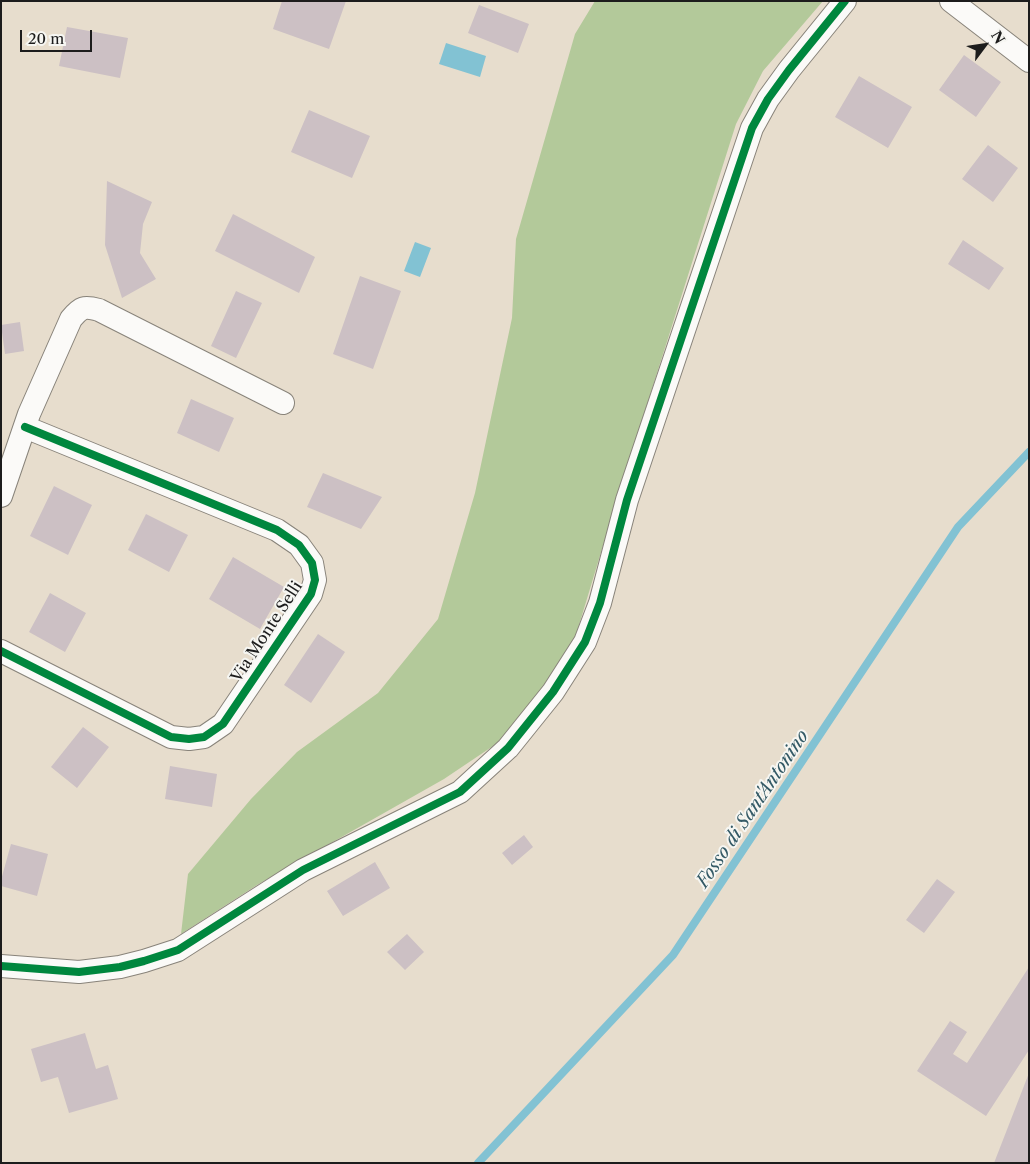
<!DOCTYPE html>
<style>
body{margin:0}
#map{position:relative;width:1030px;height:1164px;overflow:hidden;background:#e7ddcd;font-family:"Libre Caslon Text",serif}
canvas{display:block}
.frame{position:absolute;inset:0;border:2px solid #1c1c1c;pointer-events:none}
.north{position:absolute;left:960px;top:20px;width:50px;height:50px;-webkit-text-stroke:4px #f6f6f2;paint-order:stroke;rotate:59deg;font-size:14px;font-weight:700;line-height:20px;text-align:center;color:#1c1c1c}
.north::after{content:'';display:block;margin:auto;width:18px;height:22px;background:#1c1c1c;clip-path:polygon(50% 0,100% 100%,50% 72%,0 100%)}
.scale{position:absolute;left:20px;top:30px;width:72px;height:22px;box-sizing:border-box;border:2px solid #1c1c1c;border-top:0;padding-left:6px;font-size:15px;line-height:18px;white-space:nowrap;color:#1c1c1c;-webkit-text-stroke:4px #f6f6f2;paint-order:stroke}
</style>
<div id="map">
<canvas width="1030" height="1164"></canvas>
<div class="frame"></div>
<div class="north">N</div>
<div class="scale">20 m</div>
</div>
<script>
const context = document.querySelector('canvas').getContext('2d');
context.lineJoin = 'round';
function fillPath(path, color) { context.fillStyle = color; context.fill(path, 'evenodd'); }
function stroke(path, color, width, dash) { context.strokeStyle = color; context.lineWidth = width; context.lineCap = dash ? 'butt' : 'round'; context.setLineDash(dash || []); context.stroke(path); }
function write(font, color, halo, rows, align = 'center') {
  context.font = font + ' "Libre Caslon Text",serif'; context.lineWidth = 4; context.setLineDash([]); context.textBaseline = 'middle'; context.strokeStyle = halo; context.fillStyle = color; for (const [text, x, y, turn = 0] of rows) {
    context.save(); context.translate(x, y); context.rotate((+turn || 0) * Math.PI / 180); context.textAlign = isNaN(turn) ? turn : align; if (halo) context.strokeText(text, 0, 0); context.fillText(text, 0, 0); context.restore();
  }
}
const forest = new Path2D(`
 M595 1H823L763 71 736 124 618 496 573 645 544 692 505 738 444 779 257 885 181 934 188 874 251 799 297 752 378 693 438 619 475 493 512 318 516 239 575 34Z`);
const water = new Path2D(`
 M446 43 486 56 480 77 439 64Z
 M415 242 431 248 420 277 404 271Z`);
const stream = new Path2D(`
 M478 1163 673 955 958 527 1029 452`);
const building = new Path2D(`
 M282 1H346L329 49 273 29Z
 M479 5 529 24 518 53 468 33Z
 M67 27 128 38 120 78 59 66Z
 M964 55 1001 82 976 117 939 90Z
 M859 76 912 107 888 148 835 117Z
 M309 110 370 136 352 178 291 152Z
 M988 145 1018 168 993 202 962 179Z
 M107 181 152 202 143 224 140 253 156 279 122 298 105 245Z
 M233 214 315 257 299 293 215 251Z
 M963 240 1004 268 989 290 948 264Z
 M360 276 401 291 373 369 333 354Z
 M236 291 262 303 236 358 211 346Z
 M20 322 24 351 5 354 1 325Z
 M191 399 234 418 219 452 177 433Z
 M323 473 382 497 361 529 307 507Z
 M54 486 92 505 68 555 30 536Z
 M146 514 188 535 169 572 128 550Z
 M233 557 284 587 260 629 209 599Z
 M50 593 86 613 65 652 29 632Z
 M318 634 345 652 311 703 284 685Z
 M83 727 109 747 77 788 51 767Z
 M170 766 217 774 212 807 165 799Z
 M524 835 533 847 512 865 502 853Z
 M11 844 48 854 37 896 1 886V880Z
 M375 862 390 888 343 916 327 891Z
 M937 879 955 892 924 933 906 920Z
 M407 934 424 952 405 970 387 952Z
 M1029 967V1050L986 1116 917 1071 950 1021 967 1032 953 1054 967 1063Z
 M85 1033 96 1069 108 1065 118 1099 69 1113 58 1077 41 1082 31 1049Z
 M1029 1073V1163H994Z`);
const street = new Path2D(`
 M951 1 1029 61
 M1 496 29 414 71 319C81 307 84 306 99 310L283 403
 M1 651 171 737 189 739 204 737 223 724 311 594 315 580 312 563 299 545 277 530 25 427
 M1 966 79 972 120 967 144 961 178 950 303 870 460 792 508 748 553 692 585 642 600 603 627 500 752 128 768 99 789 70 845 1`);
const cycleway = new Path2D(`
 M1 651 171 737 189 739 204 737 223 724 311 594 315 580 312 563 299 545 277 530 25 427
 M1 966 79 972 120 967 144 961 178 950 303 870 460 792 508 748 553 692 585 642 600 603 627 500 752 128 768 99 789 70 845 1`);
const streetNames = [
 ["Via Monte Selli",267,632,-57]
];
const waterNames = [
 ["Fosso di Sant'Antonino",753,809,-56]
];
fillPath(forest, '#b3c99a');
fillPath(water, '#82c2d3');
stroke(stream, '#82c2d3', 8);
fillPath(building, '#ccc0c4');
stroke(street, '#88837a', 24);
stroke(street, '#fbfaf8', 22);
stroke(cycleway, '#00873e', 8);
write('16px', '#1c1c1c', '#f6f6f2', streetNames);
write('italic 18px', '#345a66', '#f6f6f2', waterNames);
</script>
